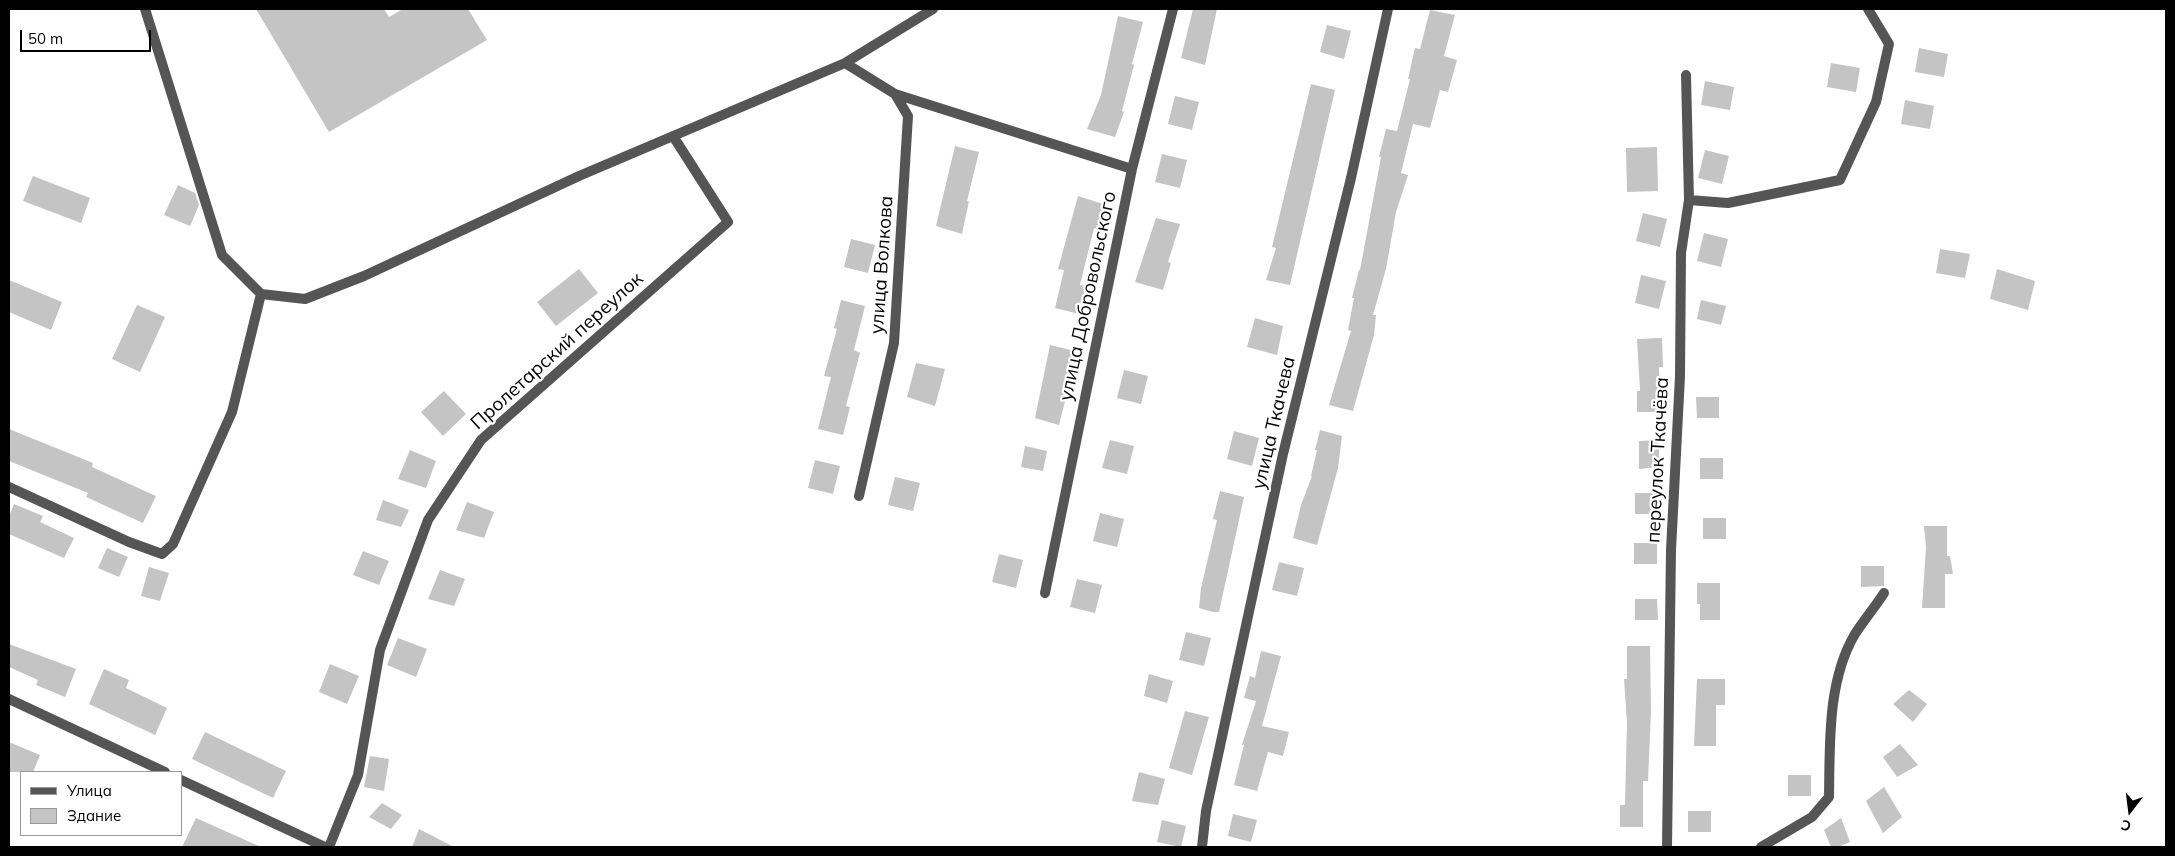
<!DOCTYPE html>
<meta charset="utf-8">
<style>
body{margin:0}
#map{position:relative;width:2175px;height:856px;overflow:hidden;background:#fff;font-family:Mulish,sans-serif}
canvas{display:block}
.frame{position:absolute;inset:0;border:10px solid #000;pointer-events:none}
.legend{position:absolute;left:20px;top:771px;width:162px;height:65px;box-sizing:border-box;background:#fff;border:1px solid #999;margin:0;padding:6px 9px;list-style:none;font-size:15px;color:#000}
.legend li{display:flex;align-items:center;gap:10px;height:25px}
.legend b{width:25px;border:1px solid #999}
.north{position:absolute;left:2105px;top:786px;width:50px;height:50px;-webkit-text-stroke:4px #fff;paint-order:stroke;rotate:195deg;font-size:14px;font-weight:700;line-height:20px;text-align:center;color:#000}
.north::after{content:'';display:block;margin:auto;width:18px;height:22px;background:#000;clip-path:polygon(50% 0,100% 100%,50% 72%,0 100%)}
.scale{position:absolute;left:20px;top:30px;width:131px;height:22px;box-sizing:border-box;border:2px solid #000;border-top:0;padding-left:6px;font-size:15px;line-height:18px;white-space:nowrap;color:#000;-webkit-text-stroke:4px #fff;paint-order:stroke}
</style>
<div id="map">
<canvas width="2175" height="856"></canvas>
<div class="frame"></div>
<ul class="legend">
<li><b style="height:6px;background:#555"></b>Улица</li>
<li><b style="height:14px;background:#c4c4c4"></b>Здание</li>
</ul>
<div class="north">С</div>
<div class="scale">50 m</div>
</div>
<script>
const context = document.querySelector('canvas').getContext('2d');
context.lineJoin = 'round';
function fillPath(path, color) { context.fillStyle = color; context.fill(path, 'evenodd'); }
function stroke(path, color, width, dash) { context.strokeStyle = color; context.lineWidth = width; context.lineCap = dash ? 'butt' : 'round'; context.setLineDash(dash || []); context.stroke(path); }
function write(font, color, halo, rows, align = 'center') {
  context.font = font + ' Mulish,sans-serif'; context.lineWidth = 4.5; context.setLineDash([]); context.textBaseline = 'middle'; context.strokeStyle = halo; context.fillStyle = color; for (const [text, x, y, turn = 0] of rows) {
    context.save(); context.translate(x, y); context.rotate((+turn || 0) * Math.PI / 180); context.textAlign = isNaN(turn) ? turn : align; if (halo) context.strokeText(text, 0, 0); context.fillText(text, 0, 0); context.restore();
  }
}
const building = new Path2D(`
 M256 9H384L389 17 403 9H468L487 40 329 132Z
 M1193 9H1217L1205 65 1181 58Z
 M1430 10 1455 15 1444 56 1457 60 1448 92 1440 90 1430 128 1413 124 1401 173 1408 175 1396 212 1386 269 1373 315H1376L1374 335 1353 411 1329 405 1351 331 1348 330 1354 298H1352L1359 270H1360L1381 157H1379L1386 129 1397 131 1410 79H1408L1415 48 1420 49Z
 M1118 16 1143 22 1132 64 1134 65 1122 111 1124 112 1115 137 1087 129 1101 95Z
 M1327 25 1351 31 1344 59 1320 52Z
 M1919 48 1948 54 1944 77 1915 72Z
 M1831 63 1860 68 1856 92 1827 87Z
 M1705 81 1734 87 1730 110 1701 105Z
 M1311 84 1335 90 1290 285 1266 280 1276 248 1272 247Z
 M1175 96 1199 102 1192 130 1168 124Z
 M1905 100 1934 106 1930 129 1901 124Z
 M955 146 979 152 967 201H969L962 234 936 226Z
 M1657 147 1658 191 1627 192 1626 148Z
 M1705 150 1729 156 1722 184 1698 178Z
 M1162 154 1187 160 1180 188 1155 182Z
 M33 176 90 198 81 223 23 201Z
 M178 185 195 193 199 205 190 226 164 215Z
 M1078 196 1103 204 1098 229 1094 228 1080 285 1086 286 1079 314 1055 308 1064 270 1058 269Z
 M1643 213 1667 219 1660 247 1636 241Z
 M1156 218 1180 224 1168 262 1171 263 1163 290 1135 282Z
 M1704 233 1728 239 1721 267 1697 261Z
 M851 239 875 245 868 273 844 267Z
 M1940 249 1970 254 1965 278 1936 273Z
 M579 269 598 293 556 326 537 302Z
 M1997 269 2035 281 2028 310 1990 299Z
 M1641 275 1666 281 1659 309 1635 303Z
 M9 280 62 302 51 330 9 312Z
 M841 300 865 306 854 350 860 353 846 406 850 407 843 435 818 429 831 377 824 376 837 329 834 328Z
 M1701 300 1726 306 1721 325 1697 319Z
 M137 305 165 317 140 372 112 359Z
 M1255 318 1283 326 1277 355 1247 347Z
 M1662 338 1663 367H1659L1660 412H1637V391H1640L1637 339Z
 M1050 345 1075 351 1063 396 1066 397 1059 425 1035 418Z
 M916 363 945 369 935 406 907 397Z
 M1124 370 1148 376 1141 404 1117 398Z
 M444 391 466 414 443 436 421 412Z
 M1696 397H1719V418H1697Z
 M9 429 93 463 92 467 156 496 143 523 86 497 88 493 9 461Z
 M1320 430 1342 436 1338 468 1317 545 1293 538 1301 505 1312 476H1311L1317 450H1315Z
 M1234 431 1259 438 1252 466 1227 459Z
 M1110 440 1134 446 1127 474 1102 468Z
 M1659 440V467L1639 469V441Z
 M1025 446 1047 451 1043 471 1021 467Z
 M410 450 436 461 426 488 398 479Z
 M1700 458H1723V479H1700Z
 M815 460 840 466 833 494 808 488Z
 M895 477 920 483 913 511 888 505Z
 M1220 491 1244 497 1219 612H1213L1199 608 1201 588 1217 520 1213 519Z
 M1635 493H1658V514H1635Z
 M383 500 409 510 401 527 376 520Z
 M467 502 494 512 484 538 456 530Z
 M14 504 43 516 40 522 74 538 64 558 9 534V516Z
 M1100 513 1124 519 1117 547 1093 541Z
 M1703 518H1726V539H1703Z
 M1924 526H1947V556H1950L1953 574H1945V608H1922L1926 547Z
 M1634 543H1657V564H1634Z
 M107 548 128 557 119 577 98 568Z
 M363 551 389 561 379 585 353 575Z
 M999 554 1023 560 1016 588 992 582Z
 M1279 562 1304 568 1297 596 1272 590Z
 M1861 566H1884V586L1861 587Z
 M149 567 169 573 160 601 141 596Z
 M440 570 465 579 454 606 428 599Z
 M1077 579 1102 585 1095 613 1070 607Z
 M1697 583H1720V620H1700V604H1697Z
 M1635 599H1657L1658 620H1635Z
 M1186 632 1211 638 1204 666 1179 660Z
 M398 638 427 649 416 677 387 665Z
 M9 644 76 669 65 697 36 685 38 680 9 667Z
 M1627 646H1650L1651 711 1648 781H1643V827H1620V805H1625L1627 722 1624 679H1627Z
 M1261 651 1281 656 1262 726 1289 732 1283 756 1268 752 1257 791 1234 785 1244 745H1242L1256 701 1244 698 1250 676 1255 678Z
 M330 664 359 676 347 704 319 692Z
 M104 669 129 680 126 688 167 708 155 735 89 704Z
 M1149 674 1173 681 1167 703 1144 696Z
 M1697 679H1725V705H1716V746H1694Z
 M1909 690 1927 704 1913 722 1893 704Z
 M1185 711 1209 717 1192 775 1169 768Z
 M205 732 286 771 273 798 192 759Z
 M9 742 40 755 33 772H9Z
 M1900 744 1918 765 1897 777 1883 757Z
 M370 756 389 759 384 791 364 787Z
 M1139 772 1165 779 1158 805 1132 801Z
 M1788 775H1811V796H1788Z
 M1884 787 1902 817 1883 833 1866 801Z
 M382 803 402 815 391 829 369 817Z
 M1688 811H1711V832H1688Z
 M1233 814 1257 820 1251 842 1228 836Z
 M196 818 261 847H182Z
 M1841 818 1850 842 1838 847H1831L1824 830Z
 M1162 820 1186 826 1181 847 1157 842Z
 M419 829 454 847H412Z`);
const street = new Path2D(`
 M145 9 222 255 261 294 305 299 364 276 579 176 845 63 933 9
 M845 63 895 94 908 116 894 343 859 496
 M895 94 1132 169
 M1689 200 1728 203 1840 180 1876 102 1889 44 1868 9
 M9 487 129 542 162 554 173 544 232 412 261 294
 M1045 593 1132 169 1173 9
 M9 699 165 772
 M181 780 325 847
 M329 847 358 775 380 650 428 520 481 440 728 222 673 136
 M1202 847 1206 811 1283 454 1351 178 1388 9
 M1667 847 1671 550 1680 376 1681 253 1689 200 1686 75
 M1761 847 1812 817 1829 797C1830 745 1827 681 1855 634 1864 620 1875 607 1884 593`);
const streetNames = [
 ["улица Волкова",882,265,-86],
 ["улица Добровольского",1088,296,-78],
 ["Пролетарский переулок",557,351,-42],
 ["улица Ткачева",1274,423,-77],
 ["переулок Ткачёва",1658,460,-87]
];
fillPath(building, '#c4c4c4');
stroke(street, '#555', 10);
write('19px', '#000', '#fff', streetNames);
</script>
